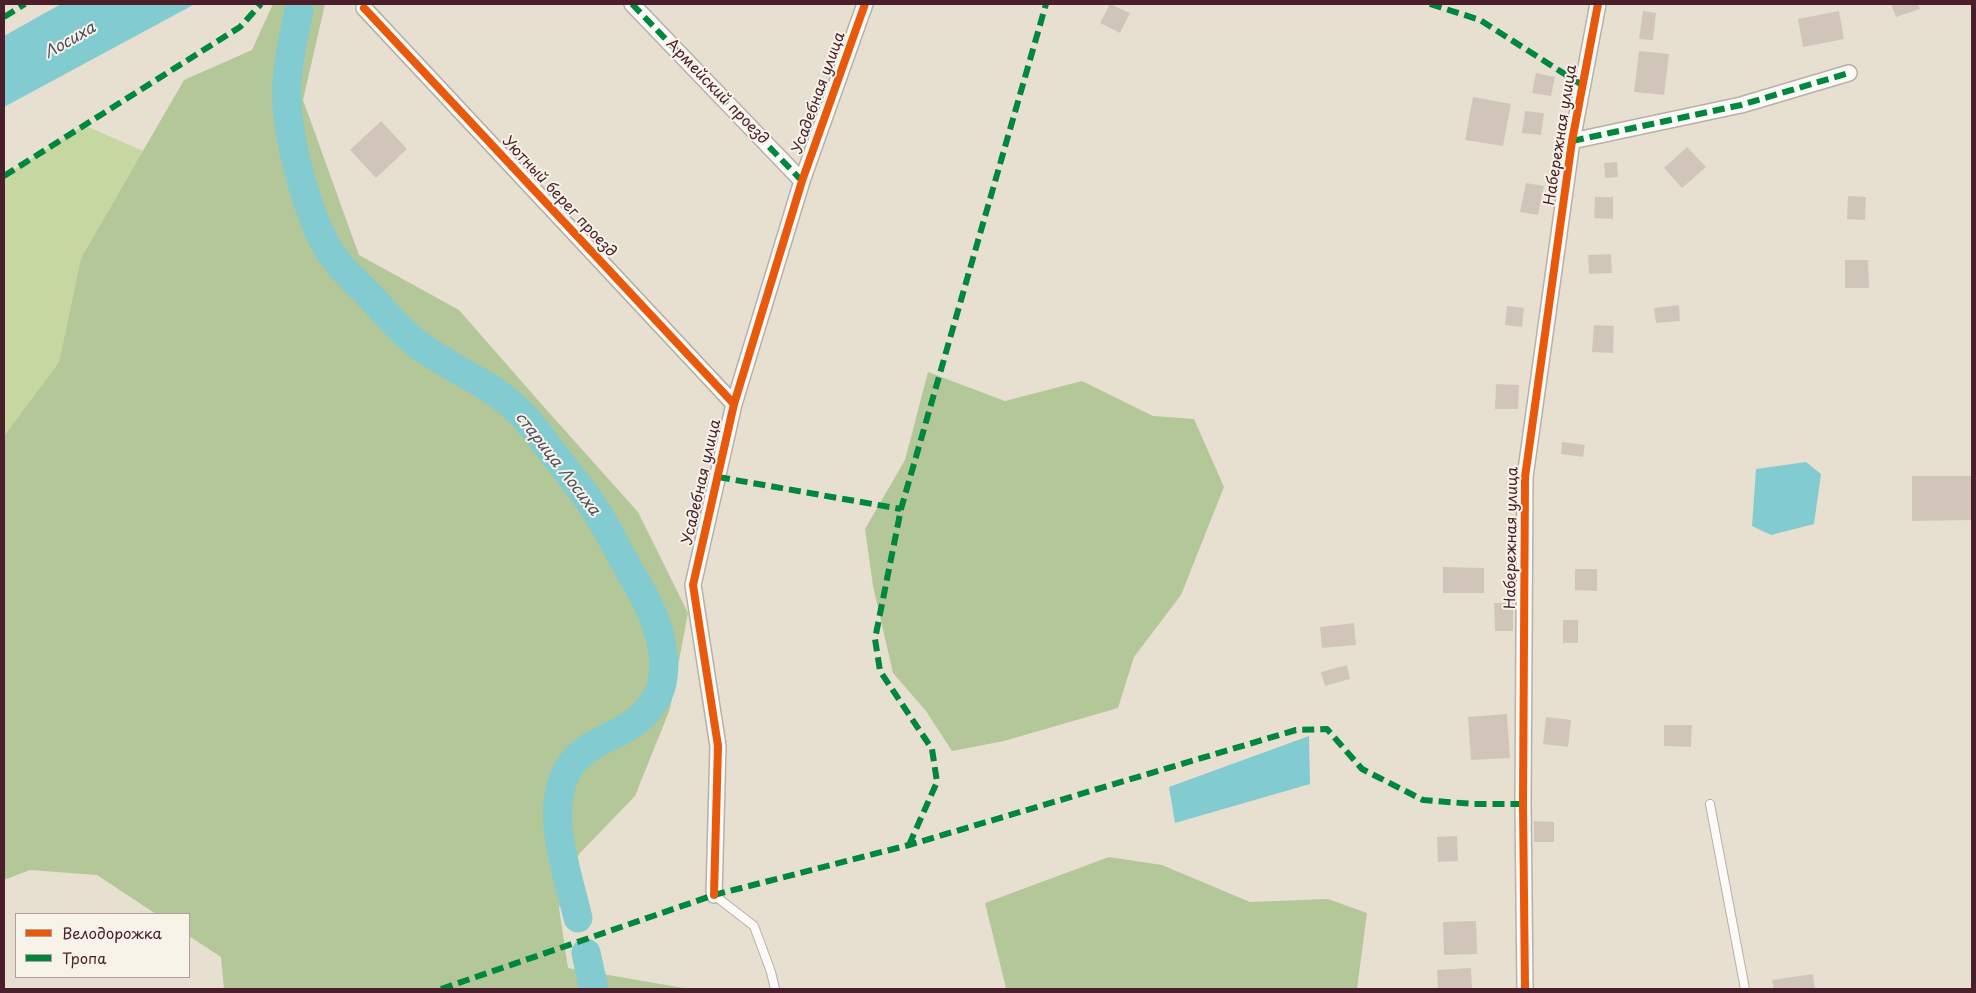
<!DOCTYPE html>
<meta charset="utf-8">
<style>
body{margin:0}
#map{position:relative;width:1976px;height:993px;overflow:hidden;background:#e7e0d1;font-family:"Playpen Sans",sans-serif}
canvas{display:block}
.frame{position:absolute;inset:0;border:5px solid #4a1f2b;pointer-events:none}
.legend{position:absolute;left:15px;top:913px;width:175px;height:65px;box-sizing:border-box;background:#f7f3e8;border:1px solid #b29e9c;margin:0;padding:6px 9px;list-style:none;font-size:15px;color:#4a1f2b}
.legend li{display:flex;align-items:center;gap:10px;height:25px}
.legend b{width:25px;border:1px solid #b29e9c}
</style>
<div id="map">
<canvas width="1976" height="993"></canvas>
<div class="frame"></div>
<ul class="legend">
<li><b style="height:6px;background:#e8590c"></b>Велодорожка</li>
<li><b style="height:6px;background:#00873e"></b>Тропа</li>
</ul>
</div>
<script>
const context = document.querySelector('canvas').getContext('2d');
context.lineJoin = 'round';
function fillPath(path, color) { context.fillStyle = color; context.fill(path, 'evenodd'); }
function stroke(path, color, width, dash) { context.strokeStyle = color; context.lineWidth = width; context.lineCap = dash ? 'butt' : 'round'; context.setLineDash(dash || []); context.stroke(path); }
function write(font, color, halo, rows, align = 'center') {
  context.font = font + ' "Playpen Sans",sans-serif'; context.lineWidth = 4; context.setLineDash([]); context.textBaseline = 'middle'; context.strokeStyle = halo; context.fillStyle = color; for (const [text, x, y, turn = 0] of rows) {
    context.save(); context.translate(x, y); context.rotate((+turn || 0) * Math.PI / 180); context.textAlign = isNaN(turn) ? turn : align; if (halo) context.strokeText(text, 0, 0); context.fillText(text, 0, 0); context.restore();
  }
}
const green = new Path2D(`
 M84 125 143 151 81 258 59 362 4 436V176Z`);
const forest = new Path2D(`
 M273 4H325L303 100 359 255 459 310 544 407 638 512 688 613 670 709 635 796 579 854 559 908 568 968 689 989H224L221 957 189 936V914H156L97 875 30 870 4 880V436L59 362 81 258 184 80 252 50Z
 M928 372 1005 401 1082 381 1153 416 1194 419 1224 487 1181 595 1134 657 1118 708 1004 741 952 751 926 711 893 673 873 586 865 529 905 460Z
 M1109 857 1162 865 1250 902 1328 899 1367 913 1357 989 1006 988 985 903Z`);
const water = new Path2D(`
 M61 4H195L4 107V36Z
 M1806 462 1821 474 1814 524 1771 535 1752 526 1756 469Z
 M1309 736 1310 784 1175 823 1169 787Z`);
const river = new Path2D(`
 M299 10C293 40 285 72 287 103 289 144 309 221 332 255 341 269 354 280 366 292 382 309 397 328 416 343 447 367 484 380 513 406 527 418 538 433 549 448 563 467 579 485 592 505 606 525 616 547 628 568 639 587 650 605 657 627 672 675 664 709 617 733 594 744 575 752 564 777 547 819 568 876 578 918
 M586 953 594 989`);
const building = new Path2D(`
 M1110 4 1130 13 1120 33 1100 23Z
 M1891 4H1918L1920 9 1896 17Z
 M1643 11 1656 13 1653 40 1639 39Z
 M1839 11 1844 39 1803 47 1798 19Z
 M1639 51 1669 54 1664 95 1634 92Z
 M1536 73 1555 77 1551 96 1532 93Z
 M1473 97 1511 104 1503 146 1465 140Z
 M1525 111 1544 113 1541 135 1522 133Z
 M381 121 407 149 376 178 350 150Z
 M1687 147 1706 167 1682 188 1664 168Z
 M1617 162 1618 177 1605 178 1604 163Z
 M1526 183 1544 186 1538 215 1520 212Z
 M1848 196 1866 197 1865 220 1847 219Z
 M1595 197H1613V219L1594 218Z
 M1611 254 1612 273 1589 274 1588 255Z
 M1845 260H1868L1869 288H1845Z
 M1679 305 1680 321 1656 323 1654 308Z
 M1507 306 1524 308 1522 327 1505 325Z
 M1594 325 1614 326 1613 353 1592 352Z
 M1496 384 1519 385 1518 409H1495Z
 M1562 442 1585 445 1583 457 1561 454Z
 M1912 476H1972V520L1912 521Z
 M1443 567 1484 568V593H1443Z
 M1575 569H1597V591L1575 590Z
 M1494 603H1513V631H1495Z
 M1563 620H1578V643H1563Z
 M1354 623 1356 645 1322 648 1320 627Z
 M1347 665 1350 679 1325 686 1321 672Z
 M1507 714 1510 758 1471 760 1468 717Z
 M1546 717 1571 720 1568 747 1543 744Z
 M1664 725H1692L1691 747 1664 746Z
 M1534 821 1554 822V842H1534Z
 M1457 836 1458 861 1438 862 1437 837Z
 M1476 921 1477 954 1444 955 1443 922Z
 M1471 968 1472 989H1438L1437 970Z
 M1813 974 1815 989H1774L1772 980Z`);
const service = new Path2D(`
 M1710 804 1745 989
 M714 895 754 926 771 972 775 989`);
const minor = new Path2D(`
 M632 4 802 181
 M364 8 734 404
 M1572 141 1741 105 1849 73
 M714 895 718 746 693 585 734 404 802 181 865 4
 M1525 989 1523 804 1525 477 1572 141 1598 4`);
const quiet = new Path2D(`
 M632 4 802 181
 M1430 4 1480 20 1582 85
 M4 17 25 4
 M1572 141 1741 105 1849 73
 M4 176 240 27 261 4
 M718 477 901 509
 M909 845 937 782 932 749 880 671 875 639 901 509 1046 4
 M441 989 714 895 909 845 1296 730 1327 729 1362 769 1423 800 1474 804H1523`);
const cycleway = new Path2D(`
 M364 8 734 404
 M714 895 718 746 693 585 734 404 802 181 865 4
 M1525 989 1523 804 1525 477 1572 141 1598 4`);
const streetNames = [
 ["Армейский проезд",717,92,46],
 ["Усадебная улица",819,93,-70],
 ["Набережная улица",1561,135,-81],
 ["Уютный берег проезд",559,197,47],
 ["Усадебная улица",702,482,-77],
 ["Набережная улица",1512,538,-89]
];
const waterNames = [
 ["Лосиха",70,41,-30],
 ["старица Лосиха",557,464,52]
];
fillPath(green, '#c6d7a1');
fillPath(forest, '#b3c798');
fillPath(water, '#82cbd0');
stroke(river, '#82cbd0', 29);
fillPath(building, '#d1c5ba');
stroke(service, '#b8b0a7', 10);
stroke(minor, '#b8b0a7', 18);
stroke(service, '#fbfaf8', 8);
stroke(minor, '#fbfaf8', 15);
stroke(quiet, '#00873e', 6, [12, 6]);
stroke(cycleway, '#e8590c', 8);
write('15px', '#4a1f2b', '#f7f3e8', streetNames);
write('italic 16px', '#4e505d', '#f7f3e8', waterNames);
</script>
